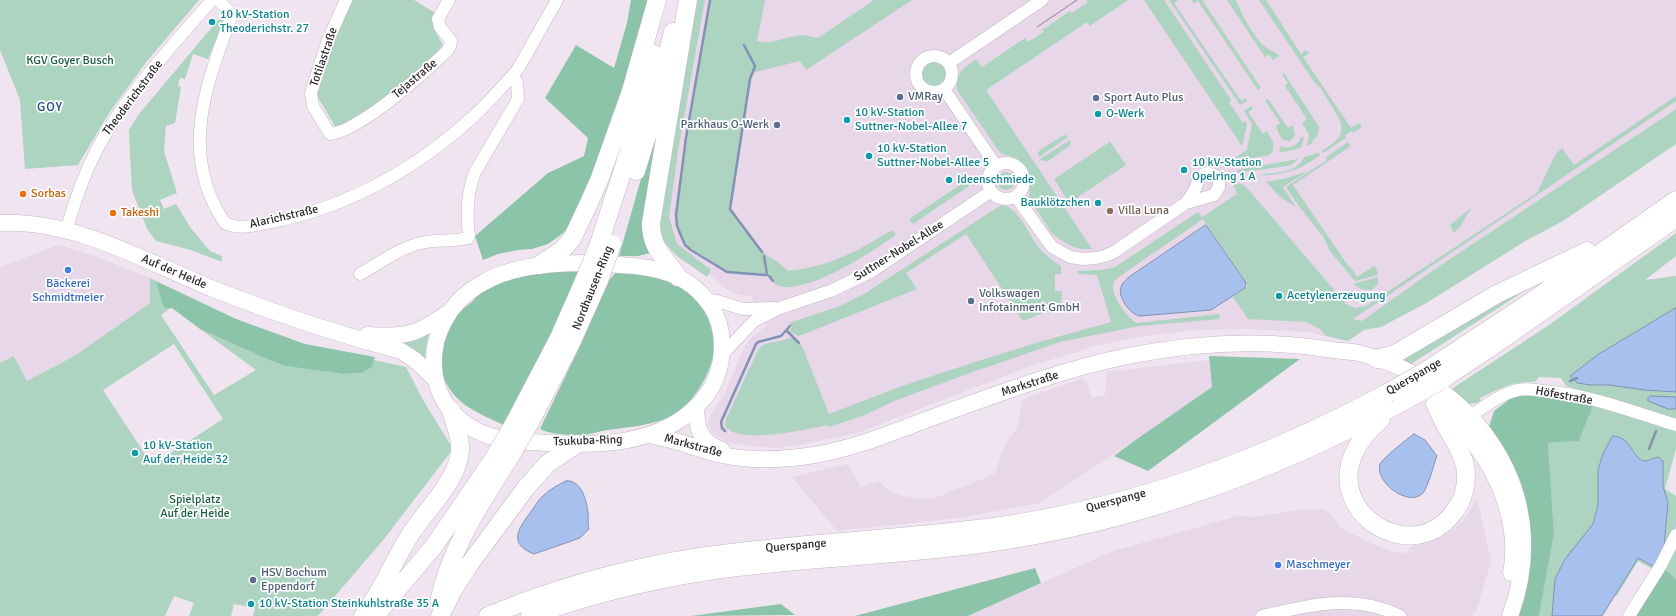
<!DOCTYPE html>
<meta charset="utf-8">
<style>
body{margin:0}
canvas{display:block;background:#f0e4f1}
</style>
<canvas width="1676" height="616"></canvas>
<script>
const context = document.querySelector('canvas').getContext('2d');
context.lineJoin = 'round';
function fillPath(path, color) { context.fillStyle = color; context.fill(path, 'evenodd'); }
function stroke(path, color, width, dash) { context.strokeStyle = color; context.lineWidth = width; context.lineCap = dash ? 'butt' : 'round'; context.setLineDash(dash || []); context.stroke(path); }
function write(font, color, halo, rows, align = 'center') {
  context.font = font + ' Signika,sans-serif'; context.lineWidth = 3.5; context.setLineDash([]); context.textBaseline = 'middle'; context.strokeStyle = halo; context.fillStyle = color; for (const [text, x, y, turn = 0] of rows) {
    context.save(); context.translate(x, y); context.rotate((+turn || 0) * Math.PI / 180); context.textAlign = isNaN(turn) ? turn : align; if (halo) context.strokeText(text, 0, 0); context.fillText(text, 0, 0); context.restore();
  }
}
const built = new Path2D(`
 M703 0H1676V109L1438 267 1337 339 1308 332 1247 329 1196 330 1145 336 1095 346 1025 368 857 433 804 444 777 448 750 446 729 443 720 438 712 432 708 421 711 414 724 395 744 347 752 337 767 325 751 296 740 295 727 290 677 247 670 226 668 215 678 149Z
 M58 245 98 257 150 278V303L76 355 27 381 15 356 0 363V267Z
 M1209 360 1212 387 1137 439 1039 503 966 517 837 531 792 477 848 464 861 487 879 481 888 490 903 496 923 499 935 498 995 474 1000 458 1008 440 1017 428 1022 403 1021 400 1081 379 1087 383 1092 398 1105 395 1107 372Z
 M1477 498 1491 561 1477 609 1472 616H968L1113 551 1238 516 1258 517 1298 510 1323 509 1328 512 1341 528 1374 545 1394 552 1407 553 1411 546 1429 543 1447 534 1463 521Z`);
const green = new Path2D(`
 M0 0H199L147 61 109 113 78 165 25 169 20 100 0 50Z
 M352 0H414L437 14 433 28 443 45 418 73 373 106 336 128 316 94 333 36Z
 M695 0H705L678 151 669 217 677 244 711 270 707 277 677 256 662 240 659 213Z
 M711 0H765L757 41C772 45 781 38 795 36 802 34 811 37 818 38L874 0H912L806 70 800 61 755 72 750 78 730 210 766 255 778 262 788 271C829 267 858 251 892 230L896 235C868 254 826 282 792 287 787 288 781 286 776 285L767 273 763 255 765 274 728 272 691 248 686 245 682 237 677 224 676 214 698 71Z
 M1086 0H1128L1090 26 1087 22 986 90 1092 249H1081L1071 246 1059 239 1051 232 1029 198 1030 179 1026 167 1016 158 1000 153 957 90C956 73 963 68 976 59L982 67 1025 38 1028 42 1044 32 1042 30 1070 11 1072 13 1088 2Z
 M1144 0H1164L1231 100 1229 102 1243 123 1245 121 1247 124 1242 146Z
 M1169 0H1178L1174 3 1241 101 1246 98 1247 101 1240 105Z
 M1192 0H1202L1261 88 1258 90 1198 1 1193 4Z
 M1227 0H1236C1241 13 1254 37 1264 46 1268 50 1275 51 1279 56L1273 60 1269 54 1265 57Z
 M1259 0H1266L1301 54 1306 50 1309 53 1303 57 1351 128 1359 123 1362 127 1353 133 1352 131 1345 135 1346 138 1323 153 1322 151C1334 143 1346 136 1340 120L1320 87 1315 83Z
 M220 19 223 21V23L208 59 193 54 185 79 180 78 178 86 181 87 175 123 166 126 164 151 177 193 160 200 164 209 176 204 190 227 210 251 222 256V262L191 250 156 241 147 229 132 190 130 156 129 130 139 114 218 20Z
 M922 74a12 12 0 1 1 24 0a12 12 0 1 1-24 0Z
 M1284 73 1319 127 1318 135 1312 141 1313 143 1307 146 1309 134 1302 123 1307 119 1285 86 1288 83 1282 74Z
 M1676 96V101L1353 319 1362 321 1438 267 1676 109V144L1563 221 1527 240 1428 302 1381 327 1364 330 1348 341 1326 336 1320 329 1307 322 1248 319 1233 297 1248 286 1203 219 1120 276C1116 279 1113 282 1113 286 1112 297 1128 319 1137 323L1219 314 1220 319 1139 326 1060 342 970 373 894 401 865 415 829 427 827 425C809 429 734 446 725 425L726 419 759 348C765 342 772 343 780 341 785 340 787 338 793 338L802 346 829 414 899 387 969 364 1039 342 1111 322 1097 275 1078 274 1077 271 1102 270 1115 267 1198 212 1202 217 1237 194 1233 183 1242 184 1248 189 1346 304 1355 308 1366 306 1537 193 1555 155 1562 148 1574 165Z
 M1268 99 1288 128 1293 125 1295 135 1290 141 1283 140 1279 134 1276 126 1280 123 1265 100Z
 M1251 106 1253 109 1248 112 1263 134 1267 131 1273 142V151L1269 155 1233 162 1232 160 1247 150 1252 124 1244 111Z
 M1066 135 1068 137 1039 157 1038 153 1040 150 1062 136Z
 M1301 137H1304L1301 148 1279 153 1280 146C1290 149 1297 147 1301 137Z
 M1070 140 1071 143 1069 146 1048 161H1043L1040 159Z
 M1111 141V143L1126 165 1069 203 1054 179Z
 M1348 142 1351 146 1293 185 1349 267 1350 266 1357 277 1374 266 1376 268 1378 275 1355 281 1330 251 1324 238 1298 205 1286 187 1327 160 1326 157Z
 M1319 153 1320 155C1305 166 1295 172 1276 174 1271 175 1265 176 1260 175 1275 171 1297 175 1304 157Z
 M1298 159 1293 164 1287 166 1237 173V170Z
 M1308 171 1283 187 1296 207 1279 196 1266 182 1287 178Z
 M997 181a9 9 0 1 1 18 0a9 9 0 1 1-18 0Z
 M966 181 969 186 913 224 909 219Z
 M1003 205C1021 211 1028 234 1039 248 1045 255 1053 261 1061 266V274H1055V291H1062L1061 306 1023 321 966 234 906 273 917 289 799 336 790 332 792 326 789 323 840 306 864 294 998 207Z
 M1471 208 1460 227 1454 233 1450 225Z
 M1676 233V256L1645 280 1676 276V419L1630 404 1566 386 1561 378 1539 377 1535 382C1512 381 1500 388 1480 398L1481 401C1467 408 1461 399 1450 390L1549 325Z
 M1378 277V284L1372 290 1361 289 1353 284Z
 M150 278 156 281 162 303 172 307 161 315 214 395 256 370 200 329 267 359 285 366 343 374 362 373 372 367 374 360 406 367 423 400 453 449 384 539 318 616H253L255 608 234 604 231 616H189L194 603 174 596 165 616H0V363L14 356 27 381 76 355 150 303ZM174 344 223 419 152 465 103 390Z
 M1537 283 1408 366 1393 360 1464 318Z
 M429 333 426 347 425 362 403 345 405 342 415 340Z
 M1593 406 1676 430V449L1665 489 1676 496V526L1668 548 1654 570 1638 561 1616 597 1610 590 1552 616H1539L1554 534 1548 443 1579 441Z
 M1676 547V579L1664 568Z`);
const forest = new Path2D(`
 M631 0H648L626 81 596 165 570 226 562 234 548 244 532 249 518 250 498 254 483 260 475 236 548 173 584 156 588 138 545 98 576 45 614 68 627 23Z
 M664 98 654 252 638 256H619Z
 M543 271H578C558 325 531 374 504 425 484 416 461 407 449 388 433 365 442 332 460 312 463 308 468 305 472 302 475 299 478 294 482 291 503 280 520 276 543 271Z
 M617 271C647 271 682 280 702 304 706 310 708 318 710 324 712 330 714 338 714 345 714 372 692 407 667 418 648 426 628 427 608 430 600 431 592 434 584 435 573 436 548 434 540 429L578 350 610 279Z
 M156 281 236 319 305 344 375 357 372 367 362 373 343 374 285 366 267 359 200 329 172 308H165L162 303Z
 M1209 356 1300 359 1148 471 1114 456 1137 439 1212 387Z
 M1514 396H1558L1593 406 1579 441 1548 443 1554 534 1539 616H1516L1524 599 1530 552V528L1521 483 1507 453 1489 427 1494 411Z
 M1035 568 1041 583 968 616H855Z
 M1664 568 1676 579V616H1633Z
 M781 604 795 615 691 616Z`);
const water = new Path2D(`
 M1206 225 1246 283 1245 288 1211 310 1140 316C1131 315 1117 297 1121 287 1122 283 1126 280 1129 277Z
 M1676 308V392L1645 390 1609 385H1591L1577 383 1570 376 1599 354Z
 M1651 396 1676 397V409H1668L1648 401V398Z
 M1414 434 1425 440 1437 456C1434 464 1428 487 1423 493 1409 508 1374 482 1380 464 1383 458 1408 438 1414 434Z
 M1613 436C1633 437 1633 462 1646 461 1649 460 1654 458 1658 457L1663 461V487L1668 502 1664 547 1654 567 1638 558 1602 616H1552L1555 579 1565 559 1593 524 1598 505V470L1603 454Z
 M566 481C581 479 587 501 588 513 589 519 587 523 589 529L580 538 534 554C508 544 518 529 530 513 534 508 538 500 543 496 550 489 558 485 566 481Z`);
const stream = new Path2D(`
 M710 0 686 138 676 215 677 226 682 238 685 245 691 250 727 272 765 275
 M744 45 755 66 750 79 730 209 762 252
 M764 256 767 275
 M769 276 773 281
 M787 331 799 343
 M1570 381 1577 378
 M725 431 722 428 721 422 756 344 758 342 781 336 790 326
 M1649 449 1656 431`);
const minor = new Path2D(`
 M218 0 228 10 231 18C205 86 179 156 225 223 240 231 260 224 276 221 350 206 419 167 475 115 488 103 500 89 513 75L518 69 557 0
 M346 0 328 40 311 93 313 106 330 134C360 131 424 73 447 51L450 46 451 41 440 27 438 19 449 0
 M916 74a18 18 0 1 1 36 0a18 18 0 1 1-36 0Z
 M949 63 1042 0
 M944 89 996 166
 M988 181a18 18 0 1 1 36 0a18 18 0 1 1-36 0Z
 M1016 197 1052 247 1070 257 1083 259 1096 258 1105 256 1114 252 1186 203 1214 195 1219 187V181L1214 175 1207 173C1196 176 1199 183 1194 191 1192 195 1189 199 1186 203
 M66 231C74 203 83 177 96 151 125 96 171 47 212 0
 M360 274C380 263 399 248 421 243 436 239 453 242 468 238L469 235C466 213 467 193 475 172L518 99 517 83 513 75
 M707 300 717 301 743 309 775 308
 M722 355 754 321 780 308 833 290 872 271 990 192
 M1463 422C1477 411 1501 393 1518 390 1526 388 1535 390 1543 391 1588 394 1633 412 1676 425
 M1262 616C1308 605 1355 593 1400 616
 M1629 616 1661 565 1676 535`);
const major = new Path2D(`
 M0 223C76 220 145 261 213 289 274 313 337 334 401 351L415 360 436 380
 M579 263C612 265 648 263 678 277 699 287 718 309 721 333 729 393 682 430 628 440 602 445 574 444 547 443 529 442 508 441 490 436 417 413 417 322 479 285 509 266 545 264 579 263Z
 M367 335C405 337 414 336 446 314
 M1437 405C1449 417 1463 428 1473 442 1501 477 1520 528 1511 573
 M696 407C697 430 699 441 722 450
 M649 435C663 438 678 441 691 446 701 449 711 453 722 455 751 461 784 460 814 455 858 448 900 429 942 414 1003 392 1064 369 1128 356 1193 343 1260 339 1326 349 1337 351 1348 351 1359 353 1410 366 1456 394 1487 437 1526 491 1533 554 1510 616`);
const highway = new Path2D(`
 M636 171 648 132 673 32
 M599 244 629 151 654 54
 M539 265 562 250 572 239 589 203 600 178 631 91 657 0
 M678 277C665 257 651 249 651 223L688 0
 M1377 359 1395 354 1497 294 1587 251
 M1426 371 1529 303 1676 200
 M1440 381 1491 347 1676 218
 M1381 419C1372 427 1362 437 1356 449 1322 512 1412 569 1454 512 1464 499 1468 482 1465 466 1462 451 1453 439 1446 426 1442 419 1439 411 1435 404
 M515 422 559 338 585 279
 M529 424 570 345 599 280
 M439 602C450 549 480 504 508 460
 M363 616C383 590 394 559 412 532 427 509 454 484 459 457 463 442 455 425 451 410
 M375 616 434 546 494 458
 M440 616 453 590 469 565 525 489 547 464 577 444
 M488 616C556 588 627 568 700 557 802 542 906 540 1008 525 1141 504 1268 457 1387 393
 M530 616C594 593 661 577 729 568 815 557 901 555 987 543 1136 522 1270 473 1402 402`);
const tram = new Path2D(`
 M1037 27 1077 0`);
const highwayBridge = new Path2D(`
 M585 279 599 244
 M599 280 612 244
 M1387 393 1426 371
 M1402 402 1440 381
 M494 458 515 422
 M508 460 529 424`);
const markers = [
 [212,22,4,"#0f9aa8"],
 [900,97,4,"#5c6f8a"],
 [1096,98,4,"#5c6f8a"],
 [1098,114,4,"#0f9aa8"],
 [847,120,4,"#0f9aa8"],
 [777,125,4,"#5c6f8a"],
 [869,156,4,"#0f9aa8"],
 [1184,170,4,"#0f9aa8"],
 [949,180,4,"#0f9aa8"],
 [23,194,4,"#e8710a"],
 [1098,203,4,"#0f9aa8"],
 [1110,211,4,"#8d6e63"],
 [113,213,4,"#e8710a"],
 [68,270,4,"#3f7fe0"],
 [1279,296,4,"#0f9aa8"],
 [971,301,4,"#5c6f8a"],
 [135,453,4,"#0f9aa8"],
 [1278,565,4,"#3f7fe0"],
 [253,580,4,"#5c6f8a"],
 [251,604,4,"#0f9aa8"]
];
const cultureNames = [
 ["10 kV-Station",220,15],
 ["Theoderichstr. 27",220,29],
 ["10 kV-Station",855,113],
 ["Suttner-Nobel-Allee 7",855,127],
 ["O-Werk",1106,114],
 ["10 kV-Station",877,149],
 ["Suttner-Nobel-Allee 5",877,163],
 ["10 kV-Station",1192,163],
 ["Opelring 1 A",1192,177],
 ["Ideenschmiede",957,180],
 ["Bauklötzchen",1090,203,"right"],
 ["Acetylenerzeugung",1287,296],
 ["10 kV-Station",143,446],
 ["Auf der Heide 32",143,460],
 ["10 kV-Station Steinkuhlstraße 35 A",259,604]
];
const streetNames = [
 ["Totilastraße",324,57,-71],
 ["Tejastraße",415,79,-40],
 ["Theoderichstraße",133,98,-53],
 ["Alarichstraße",284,217,-13],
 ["Suttner-Nobel-Allee",899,251,-32],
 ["Auf der Heide",174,272,23],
 ["Nordhausen-Ring",593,288,-68],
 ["Querspange",1414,377,-30],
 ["Markstraße",1030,384,-18],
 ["Höfestraße",1564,396,10],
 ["Tsukuba-Ring",588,441,-2],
 ["Markstraße",693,446,15],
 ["Querspange",1116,501,-15],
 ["Querspange",796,546,-5]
];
const parkNames = [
 ["KGV Goyer Busch",70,61],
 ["Spielplatz",195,500],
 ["Auf der Heide",195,514]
];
const serviceNames = [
 ["VMRay",908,97],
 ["Sport Auto Plus",1104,98],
 ["Parkhaus O-Werk",769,125,"right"],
 ["Volkswagen",979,294],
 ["Infotainment GmbH",979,308],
 ["HSV Bochum",261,573],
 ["Eppendorf",261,587]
];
const foodNames = [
 ["Sorbas",31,194],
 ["Takeshi",121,213]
];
const educationNames = [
 ["Villa Luna",1118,211]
];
const shopNames = [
 ["Bäckerei",68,284],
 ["Schmidtmeier",68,298],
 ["Maschmeyer",1286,565,"left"]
];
const neighbourhoodNames = [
 ["GOY",50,108]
];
fillPath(built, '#e8d6e9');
fillPath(green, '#acd4c0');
fillPath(forest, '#8cc4a9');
fillPath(water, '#a8c0ed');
stroke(water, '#8392b3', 1);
stroke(stream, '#8392b3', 2.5);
stroke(minor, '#c3b7c4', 13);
stroke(major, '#c3b7c4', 17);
stroke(highway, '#c3b7c4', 19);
stroke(minor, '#fff', 12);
stroke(major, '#fff', 16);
stroke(highway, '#fff', 18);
stroke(tram, '#8a828b', 1);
stroke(highwayBridge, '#c3b7c4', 19, []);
stroke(highwayBridge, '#fff', 18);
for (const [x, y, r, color] of markers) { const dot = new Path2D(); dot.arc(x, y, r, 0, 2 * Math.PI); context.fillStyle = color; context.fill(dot); stroke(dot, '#fff', 1.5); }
write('12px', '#0d838f', '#fff', cultureNames, 'left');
write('12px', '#2d282d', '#fff', streetNames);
write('12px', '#195d43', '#fff', parkNames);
write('12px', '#4e5e75', '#fff', serviceNames, 'left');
write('12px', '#c56008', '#fff', foodNames, 'left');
write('12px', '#785e54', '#fff', educationNames, 'left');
write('12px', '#366cbe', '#fff', shopNames);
context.letterSpacing = '1px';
write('13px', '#214d81', '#fff', neighbourhoodNames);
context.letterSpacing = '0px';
</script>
